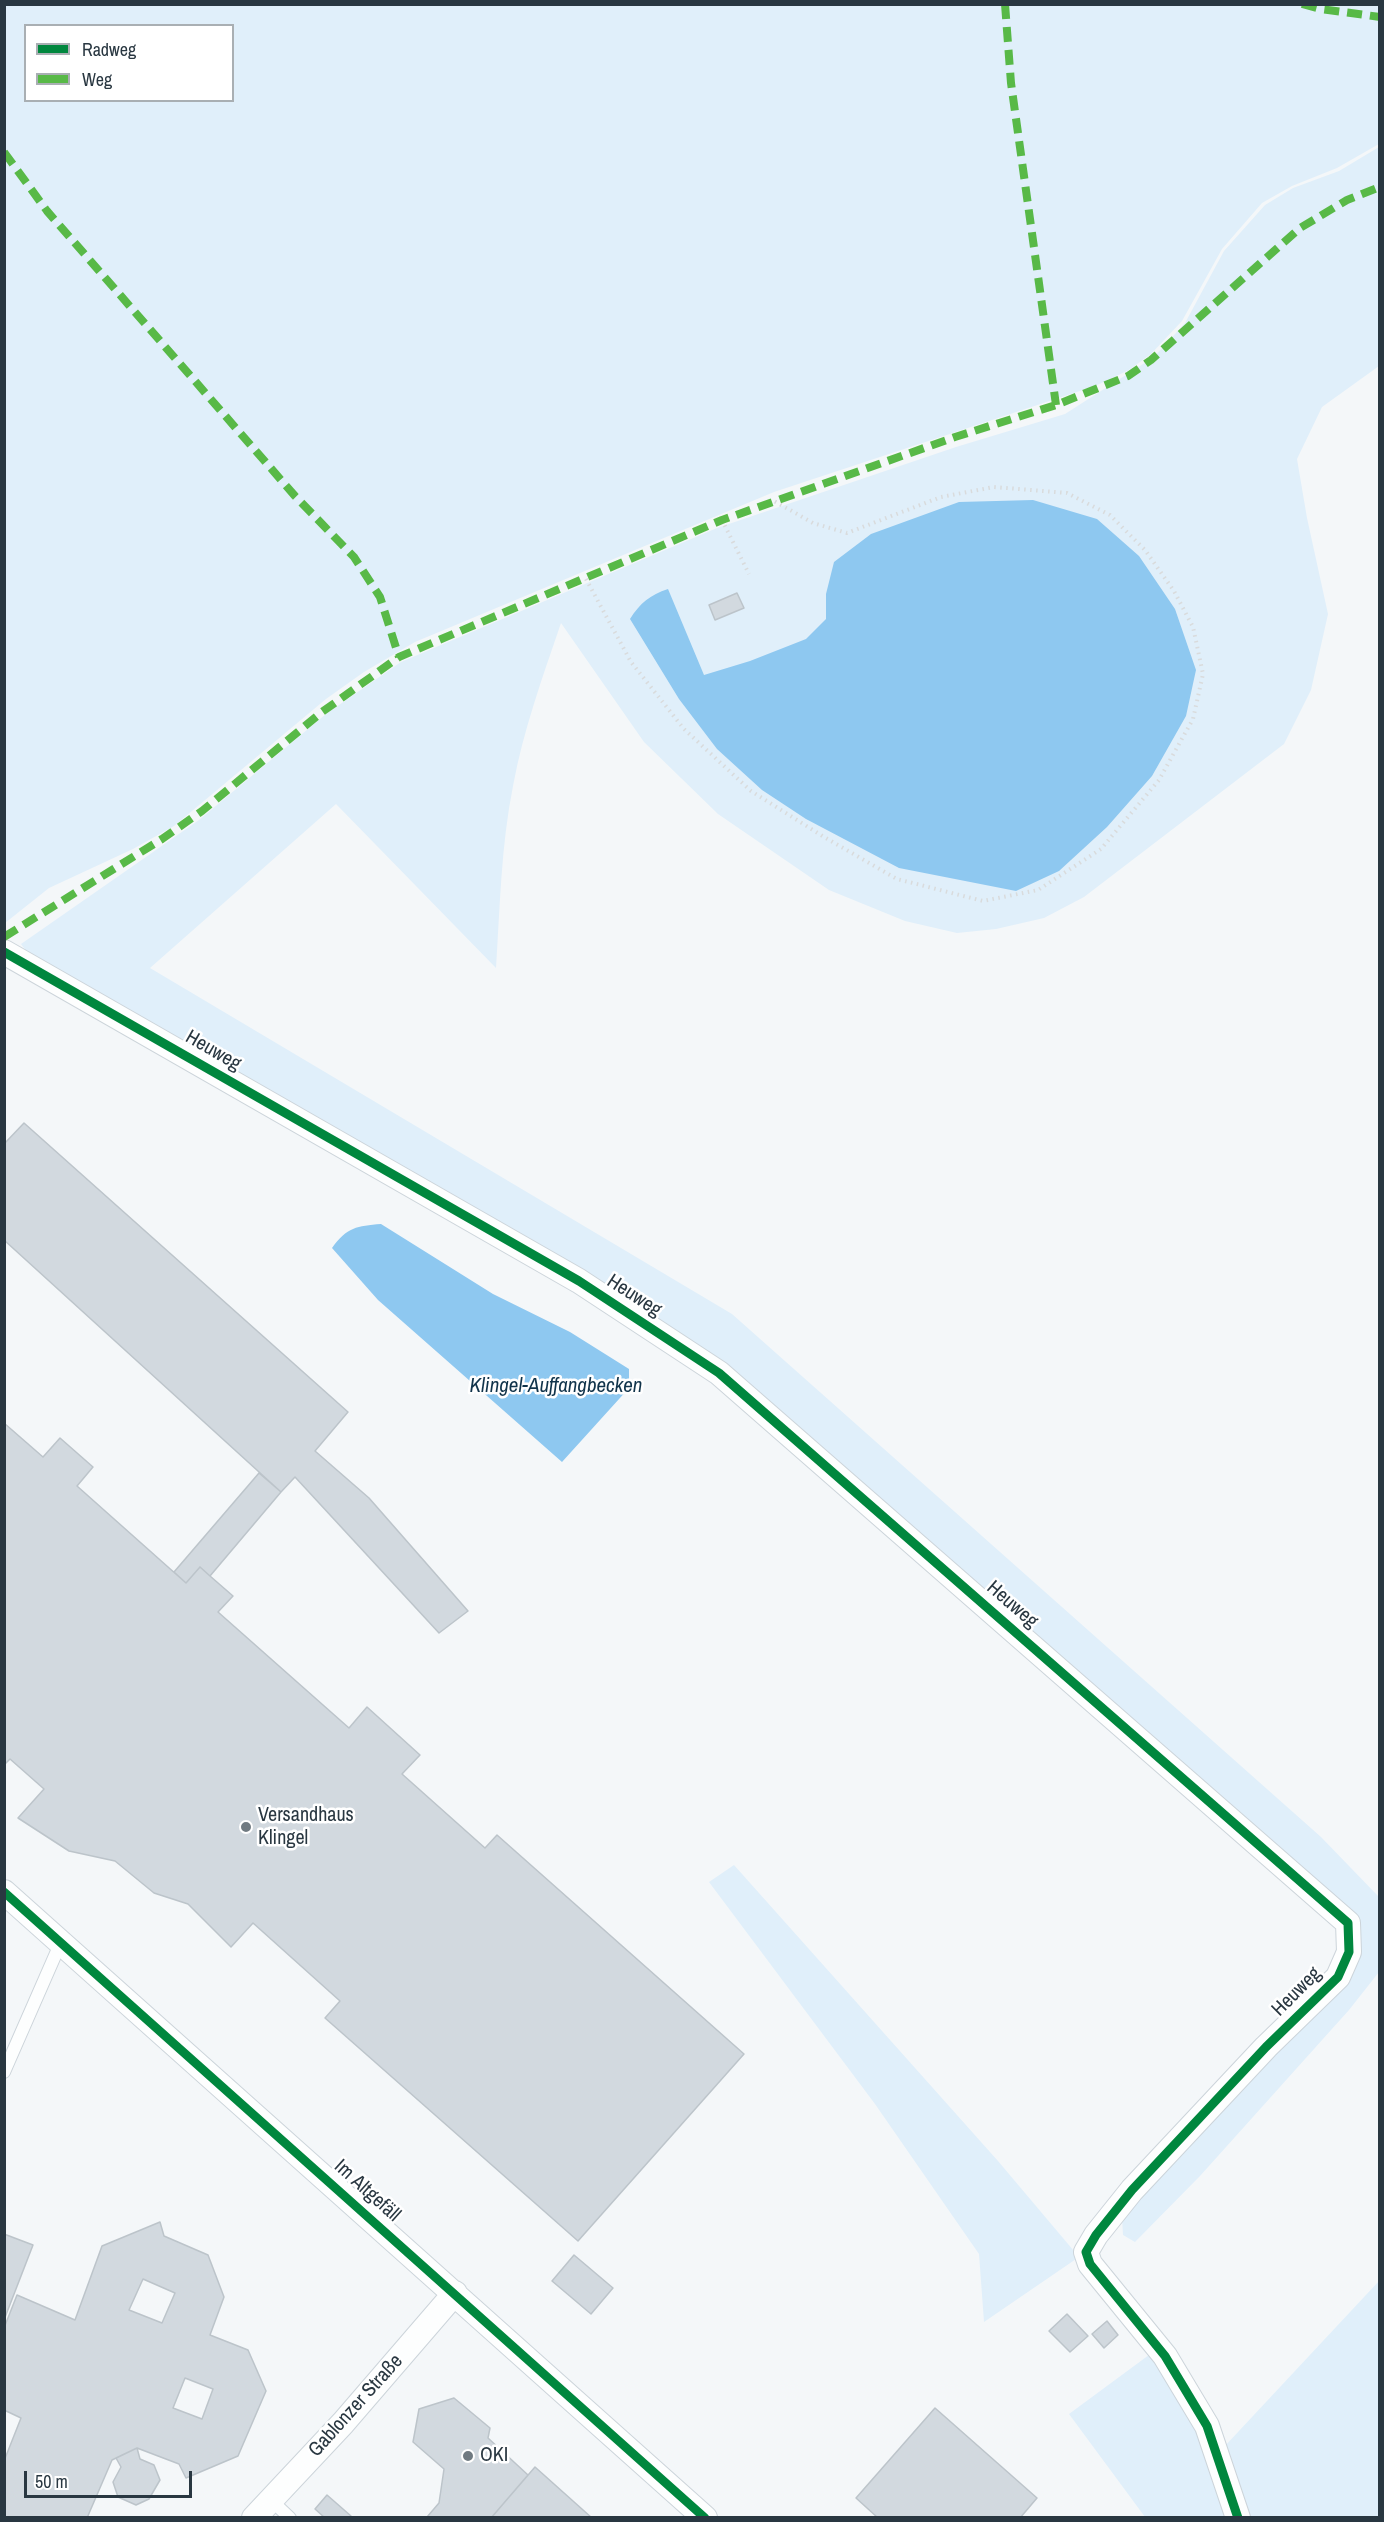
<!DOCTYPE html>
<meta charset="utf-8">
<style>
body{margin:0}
#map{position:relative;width:1384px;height:2522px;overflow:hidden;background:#f4f7f9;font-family:"Archivo Narrow",sans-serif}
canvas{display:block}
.frame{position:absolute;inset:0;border:6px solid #293741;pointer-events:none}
.legend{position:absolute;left:24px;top:24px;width:210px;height:78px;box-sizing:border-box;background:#fff;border:2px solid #a9afb3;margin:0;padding:8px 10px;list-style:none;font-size:18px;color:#293741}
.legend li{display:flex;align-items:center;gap:12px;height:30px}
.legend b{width:30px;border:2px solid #a9afb3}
.scale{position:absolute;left:24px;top:2471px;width:168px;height:27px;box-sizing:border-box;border:3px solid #293741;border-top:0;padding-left:8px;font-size:18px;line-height:21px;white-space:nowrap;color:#293741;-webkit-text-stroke:4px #fff;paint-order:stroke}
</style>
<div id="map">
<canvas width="1384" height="2522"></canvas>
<div class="frame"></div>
<ul class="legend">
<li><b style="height:8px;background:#00873e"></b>Radweg</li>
<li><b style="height:8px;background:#58b947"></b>Weg</li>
</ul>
<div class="scale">50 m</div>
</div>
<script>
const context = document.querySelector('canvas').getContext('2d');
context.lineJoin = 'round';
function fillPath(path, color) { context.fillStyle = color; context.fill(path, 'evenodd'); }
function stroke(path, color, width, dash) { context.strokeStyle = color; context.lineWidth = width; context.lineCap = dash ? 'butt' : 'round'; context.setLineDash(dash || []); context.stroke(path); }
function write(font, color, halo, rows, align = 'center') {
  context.font = font + ' "Archivo Narrow",sans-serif'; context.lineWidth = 5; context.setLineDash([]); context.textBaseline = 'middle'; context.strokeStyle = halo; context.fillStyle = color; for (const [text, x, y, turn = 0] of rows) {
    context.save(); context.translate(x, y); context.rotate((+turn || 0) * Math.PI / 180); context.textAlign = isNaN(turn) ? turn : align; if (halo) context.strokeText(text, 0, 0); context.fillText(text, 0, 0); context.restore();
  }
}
const green = new Path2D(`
 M5 4 1379 5V144L1337 168 1292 186 1262 203 1222 249 1182 321 1151 354 1129 370 1095 386 774 492 415 642 364 672 326 699 174 826 133 849 49 888 5 923ZM26 26H232V100H26Z
 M1379 147V366L1322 407 1297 459 1307 518 1328 614 1311 690 1284 744 1084 897 1044 918 996 929 957 933 905 921 829 890 718 814 644 742 561 623C543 676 523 731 513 786 501 846 500 907 496 968L336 804 150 968 732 1314 1321 1837 1379 1897V1972L1349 2010 1200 2176 1135 2242 1123 2235 1122 2217 1359 1952 1355 1913 724 1369 29 955 21 944 199 820 326 714 401 662 717 528 956 447 1065 414 1154 357 1185 323 1224 251 1265 205 1293 188 1339 171Z
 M734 1865 998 2161 1079 2257 984 2322 979 2254 875 2104 709 1882Z
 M1379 2281V2517H1248L1224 2447Z
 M1153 2352 1196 2429 1230 2517H1145L1069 2414Z`);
const water = new Path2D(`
 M1033 500 1097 519 1139 556 1175 609 1196 670 1186 716 1152 776 1107 827 1059 871 1016 891 899 868 806 819 762 790 717 749 679 699 630 619C640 603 650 595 668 589L704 675 750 661 806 639 826 619V594L834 562 871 534 959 502Z
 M381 1224 493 1294 570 1332 629 1369V1388L562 1462 378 1300 332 1248C347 1227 357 1226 381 1224Z`);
const building = new Path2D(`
 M737 593 744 608 715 620 709 605Z
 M24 1123 348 1412 315 1451 369 1498 468 1611 439 1633 295 1477 281 1492 4 1240V1144Z
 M4 1423 43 1457 60 1438 93 1467 77 1486 186 1583 200 1567 210 1576 233 1596 218 1612 349 1728 367 1707 420 1755 402 1774 485 1848 497 1835 744 2054 578 2241 325 2018 340 2001 253 1923 231 1947 188 1904 154 1893 115 1861 69 1851 18 1818 44 1789 10 1759 4 1765Z
 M259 1473 281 1492 210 1576 200 1567 186 1583 174 1572Z
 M160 2222 164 2236 208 2255 224 2297 210 2335 248 2350 266 2391 238 2456 186 2478 179 2464 137 2448 112 2460 87 2518H4V2461L21 2418 4 2410V2328L17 2295 75 2320 102 2246ZM143 2279 175 2293 162 2323 129 2310ZM185 2378 213 2389 202 2419 173 2408Z
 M4 2234 33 2245 4 2320Z
 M574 2255 613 2288 591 2314 552 2281Z
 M1067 2314 1088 2336 1070 2352 1049 2331Z
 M1107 2321 1118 2335 1104 2348 1092 2334Z
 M454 2398 490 2428 488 2438 528 2475 491 2518 427 2517 439 2503 444 2469 413 2442 419 2409Z
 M935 2408 1037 2498 1020 2518H878L856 2498Z
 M137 2448 140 2459 154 2465 160 2480 149 2499 136 2505 118 2497 113 2482 121 2467 116 2458Z
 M535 2467 592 2518H491Z
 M327 2495 351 2516 350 2518H325L315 2509Z`);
const path = new Path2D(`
 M722 520 749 574
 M586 579 631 662 684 729 751 791 824 837 897 879 983 901 1038 890 1101 849 1159 780 1193 719 1203 674 1193 627 1174 591 1145 550 1110 515 1067 493 994 487 941 497 847 533 813 523 774 501`);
const service = new Path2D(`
 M4 2072 61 1942
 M271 2500 290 2518`);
const minor = new Path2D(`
 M4 952 579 1281 719 1373 1348 1923 1349 1952 1338 1977 1266 2047 1132 2190 1096 2235 1086 2252 1090 2264 1165 2356 1207 2426 1238 2518
 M4 1892 705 2518
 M254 2518 343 2423 455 2293`);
const quiet = new Path2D(`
 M1005 4 1011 83 1056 405
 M1302 4 1321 9 1380 17
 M4 152 47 211 295 496 354 557 380 597 399 657
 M4 937 162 839 202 811 322 712 399 657 722 520 955 437 1056 405 1128 376 1151 360 1300 228 1347 200 1380 187`);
const cycleway = new Path2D(`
 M4 952 579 1281 719 1373 1348 1923 1349 1952 1338 1977 1266 2047 1132 2190 1096 2235 1086 2252 1090 2264 1165 2356 1207 2426 1238 2518
 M4 1892 705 2518`);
const markers = [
 [246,1827,6,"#707a81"],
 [468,2456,6,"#707a81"]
];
const streetNames = [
 ["Heuweg",213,1051,30],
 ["Heuweg",634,1296,33],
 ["Heuweg",1012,1605,41],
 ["Heuweg",1297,1992,-45],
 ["Im Altgefäll",367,2191,42],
 ["Gablonzer Straße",356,2406,-48]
];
const poiNames = [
 ["Versandhaus",258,1816],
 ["Klingel",258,1839],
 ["OKI",480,2456]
];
const waterNames = [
 ["Klingel-Auffangbecken",556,1386]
];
fillPath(green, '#e0effa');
fillPath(water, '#8ec8f0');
fillPath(building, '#d2d9df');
stroke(building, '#bcc4ca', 1.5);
stroke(service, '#ccd4da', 14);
stroke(minor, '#ccd4da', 26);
stroke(path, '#d9dbdc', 4, [1.5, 4.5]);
stroke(service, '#fdfefe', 12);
stroke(minor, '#fdfefe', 24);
stroke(quiet, '#58b947', 8, [15, 8]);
stroke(cycleway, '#00873e', 9);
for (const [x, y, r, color] of markers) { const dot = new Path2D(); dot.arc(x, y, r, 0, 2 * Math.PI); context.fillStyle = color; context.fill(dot); stroke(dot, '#fff', 2); }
write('20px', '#293741', '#fff', streetNames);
write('20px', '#293741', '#fff', poiNames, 'left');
write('italic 21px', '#11344b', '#fff', waterNames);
</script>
